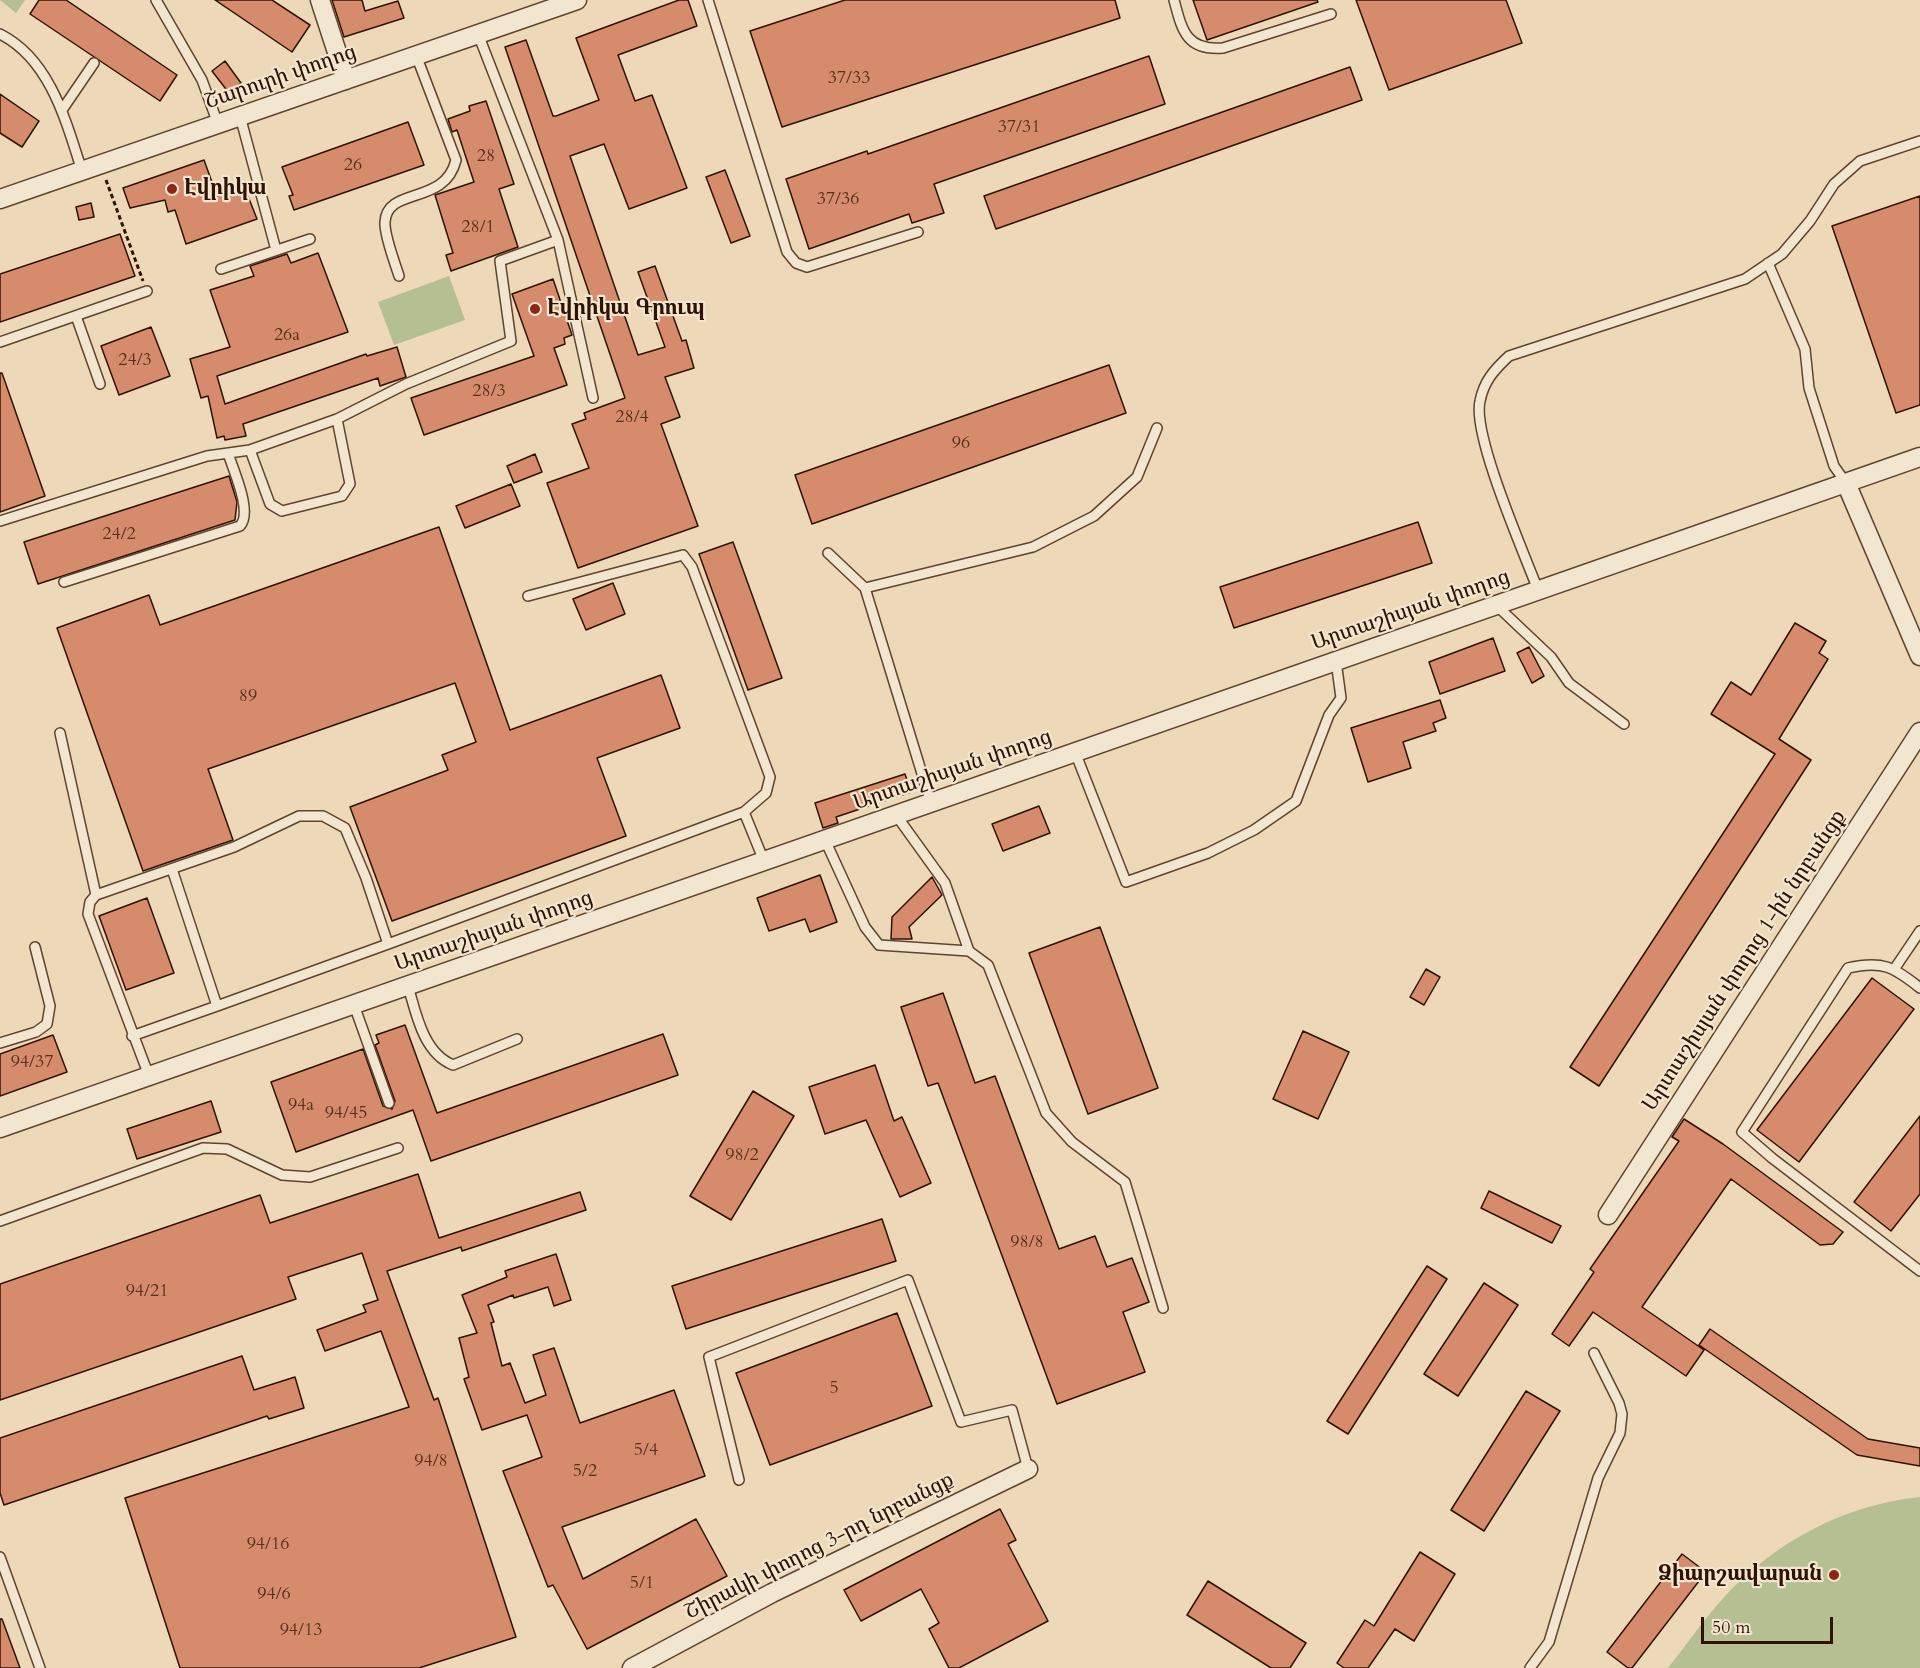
<!DOCTYPE html>
<meta charset="utf-8">
<style>
body{margin:0}
#map{position:relative;width:1920px;height:1668px;overflow:hidden;background:#edd8b8;font-family:Cardo,serif}
canvas{display:block}
.scale{position:absolute;left:1701px;top:1617px;width:132px;height:27px;box-sizing:border-box;border:3px solid #2f1300;border-top:0;padding-left:8px;font-size:18px;line-height:21px;white-space:nowrap;color:#2f1300;-webkit-text-stroke:4px #f3e6d1;paint-order:stroke}
</style>
<div id="map">
<canvas width="1920" height="1668"></canvas>
<div class="scale">50 m</div>
</div>
<script>
const context = document.querySelector('canvas').getContext('2d');
context.lineJoin = 'round';
function fillPath(path, color) { context.fillStyle = color; context.fill(path, 'evenodd'); }
function stroke(path, color, width, dash) { context.strokeStyle = color; context.lineWidth = width; context.lineCap = dash ? 'butt' : 'round'; context.setLineDash(dash || []); context.stroke(path); }
function write(font, color, halo, rows, align = 'center') {
  context.font = font + ' Cardo,"Noto Serif Armenian",serif'; context.lineWidth = 4.5; context.setLineDash([]); context.textBaseline = 'middle'; context.strokeStyle = halo; context.fillStyle = color; for (const [text, x, y, turn = 0] of rows) {
    context.save(); context.translate(x, y); context.rotate((+turn || 0) * Math.PI / 180); context.textAlign = isNaN(turn) ? turn : align; if (halo) context.strokeText(text, 0, 0); context.fillText(text, 0, 0); context.restore();
  }
}
const green = new Path2D(`
 M0 0H25L16 13Z
 M449 276 465 320 394 345 378 302Z
 M1920 1497V1668H1668C1687 1644 1705 1618 1725 1596 1777 1541 1844 1505 1920 1497Z`);
const building = new Path2D(`
 M39 0H66L177 75 160 101 30 14Z
 M215 0H272L310 25 292 52Z
 M332 0H362L365 11 398 1 404 18 344 37Z
 M679 0H688L697 26 618 55 635 101 652 95 687 188 629 209 604 144 570 156 638 355 665 347 638 272 655 266 682 341 686 340 694 368 665 377 680 417 661 424 698 526 578 568 547 483 589 468 572 424 586 419 584 413 625 398 505 47 526 40 553 116H556L599 100 576 38Z
 M845 0H1115L1120 18 782 127 750 31Z
 M1193 0H1317L1318 2 1207 40Z
 M1356 0H1506L1522 43 1389 90Z
 M1149 56 1165 104 934 184 944 213 912 223 909 214 809 249 786 179 867 151 868 154Z
 M225 61 241 83 229 93 212 71Z
 M1350 67 1362 100 996 229 984 196Z
 M0 94 39 121 22 147 0 133Z
 M486 101 514 184 499 189 518 247 451 271 446 255 453 253 435 195 474 182 457 130 452 132 448 119 470 111 469 106Z
 M408 122 424 165 294 210 289 196 293 195 282 167Z
 M204 160 217 196 244 186 257 219 186 244 175 210 168 212 165 200 130 208 123 188Z
 M725 170 750 236 731 243 706 177Z
 M1920 196V405L1896 413 1832 226Z
 M91 203 94 217 79 220 76 207Z
 M120 234 135 276 0 322V274Z
 M318 253 348 332 217 376 225 404 366 354 367 356 397 347 406 377 380 386 378 378 243 424 246 436 225 440 224 436 217 438 208 396 201 398 190 359 230 347 210 290 254 276 250 266 287 254 291 263Z
 M553 279 572 335 564 338 565 344 554 348 567 385 424 435 411 398 534 356 512 294Z
 M151 327 170 376 119 395 101 346Z
 M1109 365 1126 413 812 524 795 475Z
 M0 373H2L45 496 0 512Z
 M535 454 542 472 514 483 507 466Z
 M229 476 237 502 235 520 38 584 24 542Z
 M511 484 520 506 465 528 456 506Z
 M1418 522 1432 563 1234 628 1220 587Z
 M439 527 510 730 661 675 680 728 597 758 626 836 392 921 350 807 448 770 442 755 476 742 455 683 208 769 233 840 143 871 57 628 149 595 160 625Z
 M733 542 782 678 748 690 699 554Z
 M613 583 625 614 586 630 573 599Z
 M1795 623 1826 641 1819 653 1828 659 1779 739 1811 760 1599 1086 1570 1067 1775 754 1711 714 1731 682 1751 695Z
 M1493 638 1505 671 1440 694 1429 662Z
 M1529 647 1544 676 1532 683 1517 653Z
 M1440 700 1446 718 1433 723 1436 731 1403 742 1411 768 1368 782 1351 728Z
 M905 774 911 792 836 817 838 823 823 828 815 803Z
 M1039 806 1050 833 1003 851 992 824Z
 M820 875 837 922 810 932 805 919 769 931 757 898Z
 M932 877 942 895 909 927 912 939H891L892 917Z
 M147 898 174 973 126 990 99 916Z
 M1100 927 1158 1088 1088 1114 1029 953Z
 M1426 969 1440 977 1424 1005 1410 997Z
 M1872 978 1914 1009 1799 1162 1757 1130Z
 M943 993 975 1083 995 1076 1059 1249 1095 1236 1107 1267 1132 1258 1149 1302 1123 1312 1145 1372 1057 1404 938 1083 928 1086 901 1007Z
 M405 1025 437 1113 663 1034 678 1075 431 1161 413 1110 296 1152 271 1082 363 1049 383 1106 392 1109 395 1101 375 1045 379 1043 376 1035Z
 M1303 1031 1349 1052 1318 1119 1273 1099Z
 M53 1035 67 1072 0 1096V1054Z
 M875 1065 894 1121 902 1117 931 1183 900 1197 866 1120 825 1134 809 1087Z
 M753 1091 794 1116 731 1220 690 1196Z
 M211 1101 221 1132 137 1159 127 1129Z
 M1920 1116V1194L1891 1231 1854 1202Z
 M1684 1119 1723 1144 1843 1232 1833 1244 1820 1245 1731 1179 1642 1307 1704 1350 1686 1376 1593 1312 1569 1346 1552 1334 1594 1272 1590 1269 1679 1141 1672 1137Z
 M418 1174 439 1238 580 1192 586 1210 462 1251 461 1247 387 1271 434 1400 438 1398 516 1637 419 1668H180L125 1498 409 1407 381 1331 325 1351 317 1330 366 1312 363 1305 378 1300 362 1253 288 1277 296 1299 0 1400V1284L260 1195 270 1223Z
 M1489 1191 1561 1226 1552 1243 1481 1208Z
 M882 1219 896 1261 686 1329 672 1286Z
 M556 1254 571 1300 554 1306 548 1287 514 1298 513 1295 488 1305 494 1322 491 1323 502 1366 510 1363 525 1403 546 1395 533 1355 554 1348 580 1423 674 1390 705 1476 562 1527 583 1579 696 1519 727 1576 587 1649 553 1585 548 1587 503 1471 542 1457 527 1415 482 1430 464 1379 469 1377 459 1338 477 1333 462 1295 507 1277 505 1271Z
 M1427 1266 1447 1279 1348 1434 1327 1421Z
 M1484 1283 1518 1305 1458 1396 1424 1374Z
 M897 1313 932 1406 770 1465 736 1373Z
 M1710 1329 1868 1439 1920 1448V1466L1857 1455 1699 1345Z
 M242 1356 254 1390 295 1377 304 1408 269 1419 267 1416 4 1505 0 1493V1438Z
 M1526 1391 1560 1411 1484 1531 1451 1510Z
 M1000 1509 1016 1540 1008 1544 1048 1621 959 1668H949L929 1629 939 1623 921 1589 861 1621 844 1590Z
 M1420 1552 1455 1574 1414 1641 1395 1629 1368 1668H1344L1337 1663 1365 1620 1374 1626Z
 M1682 1554 1706 1572 1632 1668H1628L1607 1652Z
 M1208 1581 1306 1643 1290 1668H1271L1187 1615Z
 M0 1619H2L20 1668H0Z`);
const path = new Path2D(`
 M106 180 143 281`);
const service = new Path2D(`
 M156 0 202 80 218 124
 M708 0 787 252 796 263 807 267 918 232
 M1174 0C1182 30 1186 51 1223 48L1331 14
 M0 34C50 59 66 121 82 171
 M478 34 558 240 593 398
 M62 110 94 63
 M240 116 276 250
 M1768 263 1805 349 1809 388 1834 466 1846 483
 M221 269 310 239
 M399 276C395 263 384 235 385 222 387 186 445 206 456 160L416 55
 M76 316 100 384
 M0 342 147 291
 M250 450 270 504 282 511 342 496 350 484 337 419
 M0 521 207 456 250 450 337 419 406 384 511 341 500 261 558 240
 M828 553 865 588 931 803
 M64 582 240 526C253 512 233 470 228 453
 M865 588 1033 547 1094 516 1137 477 1157 428
 M1538 590C1524 553 1472 435 1480 401 1484 381 1494 370 1509 356L1745 279 1782 254 1810 221 1834 184 1860 161 1920 141
 M1496 605 1551 657 1569 683 1624 724
 M60 733 96 895
 M1075 752 1126 882 1208 853 1254 830 1296 801 1329 715 1341 698 1336 661
 M744 812 764 861
 M896 815 945 883 969 951
 M825 840 865 927 879 945 969 951 988 965 1046 1113 1072 1142 1125 1182 1163 1308
 M172 869 217 1006 388 944
 M1895 968 1920 931
 M408 986C416 1013 423 1053 453 1065L517 1039
 M1920 988C1894 967 1882 960 1848 968L1742 1132 1772 1158 1920 1271
 M354 1005 389 1103
 M132 1036 217 1006
 M0 1043 36 1032 47 1024 50 1006 35 947
 M149 1076 88 914 90 902 96 895 234 847 299 816H323L345 828 366 878 388 944 744 812 766 793 770 777 692 567 683 555 528 596
 M0 1221 203 1148 227 1149 282 1175 310 1177 398 1148
 M739 1480 709 1357 908 1280 961 1422 1012 1410 1028 1469
 M0 1557 40 1668
 M1530 1668 1549 1642 1598 1478 1620 1433 1622 1414 1619 1403 1594 1353`);
const minor = new Path2D(`
 M320 0 346 80
 M0 199 577 0
 M1846 483 1920 656
 M0 1128 1920 457
 M1608 1215 1920 732
 M632 1668 772 1593 1028 1469`);
const markers = [
 [172,189,6,"#8f2418"],
 [535,309,6,"#8f2418"],
 [1834,1575,6,"#8f2418"]
];
const numberNames = [
 ["37/33",849,79],
 ["37/31",1019,128],
 ["28",486,157],
 ["26",353,166],
 ["37/36",838,200],
 ["28/1",478,228],
 ["26a",287,336],
 ["24/3",135,361],
 ["28/3",489,392],
 ["28/4",632,418],
 ["96",961,444],
 ["24/2",119,535],
 ["89",248,697],
 ["94/37",32,1063],
 ["94a",301,1106],
 ["94/45",346,1114],
 ["98/2",742,1156],
 ["98/8",1027,1243],
 ["94/21",147,1292],
 ["5",834,1389],
 ["5/4",646,1451],
 ["94/8",431,1462],
 ["5/2",585,1472],
 ["94/16",268,1545],
 ["5/1",642,1584],
 ["94/6",274,1595],
 ["94/13",301,1631]
];
const streetNames = [
 ["Շարուրի փողոց",281,78,-19],
 ["Արտաշիսյան փողոց",1411,611,-19],
 ["Արտաշիսյան փողոց",953,771,-19],
 ["Արտաշիսյան փողոց",494,932,-19],
 ["Արտաշիսյան փողոց 1-ին նրբանցք",1745,961,-57],
 ["Շիրակի փողոց 3-րդ նրբանցք",820,1547,-27]
];
const poiNames = [
 ["Էվրիկա",184,189],
 ["Էվրիկա Գրուպ",547,309],
 ["Ձիարշավարան",1822,1575,"right"]
];
fillPath(green, '#b5bf91');
fillPath(building, '#d68b6d');
stroke(building, '#2f1300', 1.5);
stroke(service, '#5e442e', 12);
stroke(minor, '#5e442e', 21);
stroke(path, '#2f1300', 3, [4.5, 3]);
stroke(service, '#f3e6d1', 9);
stroke(minor, '#f3e6d1', 18);
for (const [x, y, r, color] of markers) { const dot = new Path2D(); dot.arc(x, y, r, 0, 2 * Math.PI); context.fillStyle = color; context.fill(dot); stroke(dot, '#f3e6d1', 2); }
write('18px', '#59311b', null, numberNames);
write('21px', '#2f1300', '#f3e6d1', streetNames);
write('bold 21px', '#2f1300', '#f3e6d1', poiNames, 'left');
</script>
